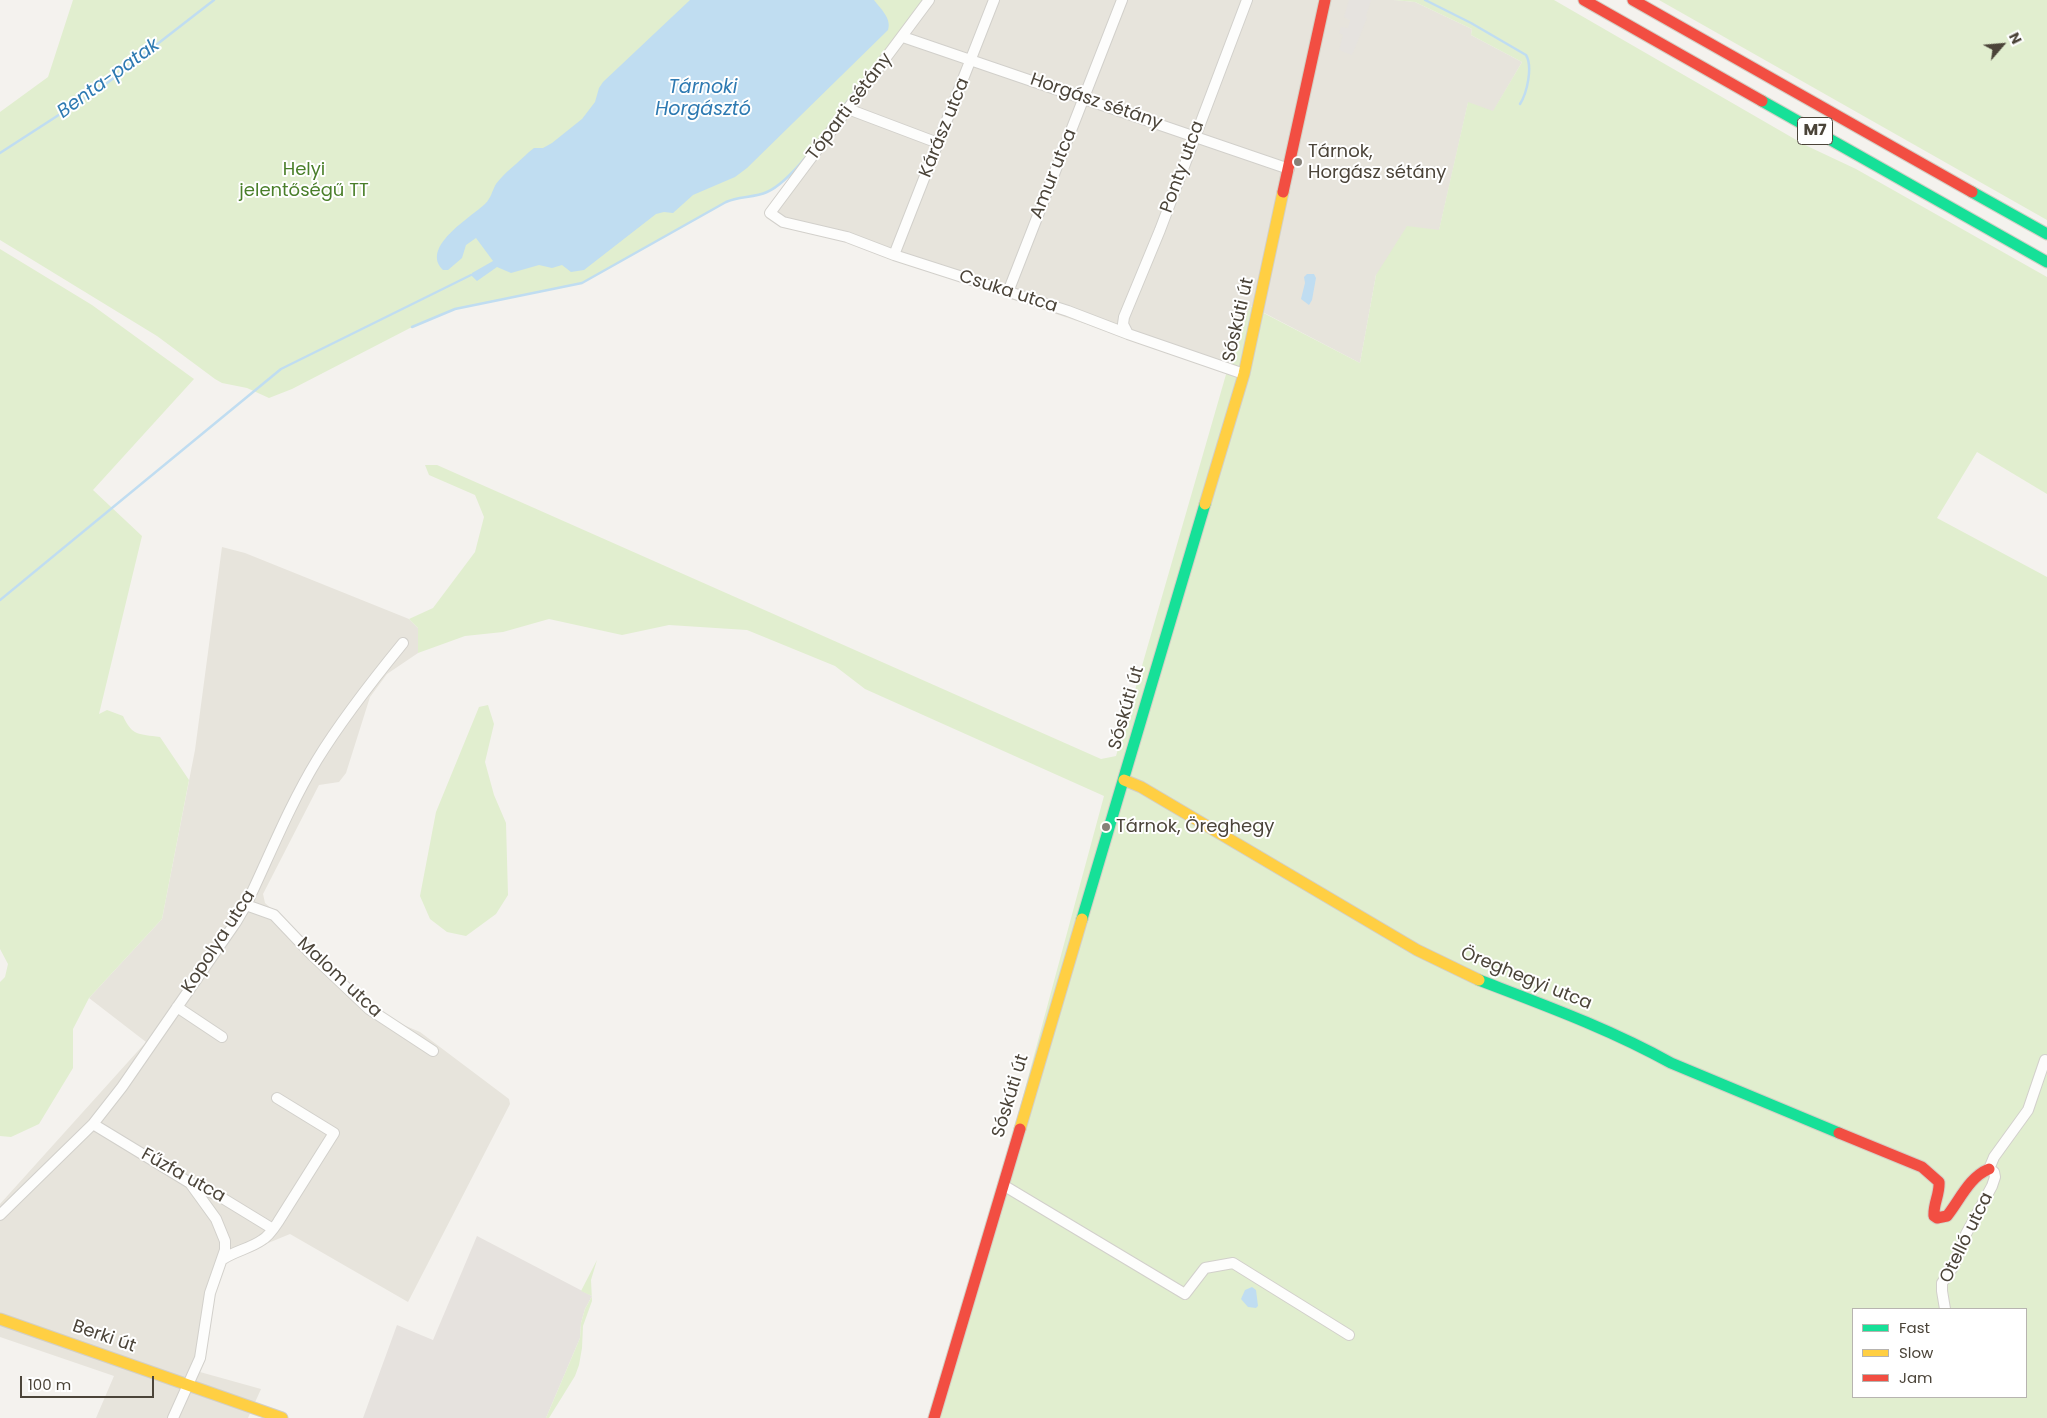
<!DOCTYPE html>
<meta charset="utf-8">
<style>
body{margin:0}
#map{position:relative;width:2047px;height:1418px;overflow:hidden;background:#f4f2ee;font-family:Poppins,sans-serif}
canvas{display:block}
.legend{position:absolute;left:1852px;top:1308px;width:175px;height:90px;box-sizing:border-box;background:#fff;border:1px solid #b7b4b0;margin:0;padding:6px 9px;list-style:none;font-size:15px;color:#4b4439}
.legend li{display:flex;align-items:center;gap:10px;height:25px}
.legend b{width:25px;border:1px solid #b7b4b0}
.north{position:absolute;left:1977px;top:20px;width:50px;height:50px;-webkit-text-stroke:4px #fff;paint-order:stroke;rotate:63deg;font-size:14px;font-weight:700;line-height:20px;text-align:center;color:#4b4439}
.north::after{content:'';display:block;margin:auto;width:18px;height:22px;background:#4b4439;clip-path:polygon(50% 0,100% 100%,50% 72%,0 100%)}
.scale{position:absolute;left:20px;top:1376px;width:134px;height:22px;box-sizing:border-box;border:2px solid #4b4439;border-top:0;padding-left:6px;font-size:15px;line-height:18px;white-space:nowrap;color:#4b4439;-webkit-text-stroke:4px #fff;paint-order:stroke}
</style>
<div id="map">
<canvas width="2047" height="1418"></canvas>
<ul class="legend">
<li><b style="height:6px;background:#16e098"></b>Fast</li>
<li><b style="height:6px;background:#ffcf43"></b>Slow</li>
<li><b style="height:6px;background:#f24e42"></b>Jam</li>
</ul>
<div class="north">N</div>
<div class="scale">100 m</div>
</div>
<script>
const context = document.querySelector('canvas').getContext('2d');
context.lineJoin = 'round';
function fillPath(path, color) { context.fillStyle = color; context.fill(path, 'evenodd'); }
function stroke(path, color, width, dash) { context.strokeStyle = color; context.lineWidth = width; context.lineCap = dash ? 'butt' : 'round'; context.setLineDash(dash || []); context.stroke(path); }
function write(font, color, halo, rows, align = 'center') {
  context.font = font + ' Poppins,sans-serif'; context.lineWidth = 4; context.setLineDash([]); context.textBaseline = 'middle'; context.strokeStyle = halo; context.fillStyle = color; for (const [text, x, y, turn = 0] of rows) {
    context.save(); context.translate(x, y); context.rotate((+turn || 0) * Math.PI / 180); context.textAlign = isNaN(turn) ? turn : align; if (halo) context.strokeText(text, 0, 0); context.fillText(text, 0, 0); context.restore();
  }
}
const residential = new Path2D(`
 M924 0H1394L1415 2 1472 29 1471 35 1522 62 1493 112 1468 103 1439 231 1376 275 1360 363 1251 306 1227 371 1005 297 846 240 776 221 771 205 795 170Z
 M222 547 245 553 409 619 418 628V653L387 674 370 697 346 773 339 782 319 785 263 894 265 903 281 917 385 1017 420 1032 509 1099 510 1104 408 1302 290 1234 227 1260 216 1281 200 1372 261 1389 248 1418H96L114 1376 0 1337V1204L146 1042 89 998 162 919 195 750Z`);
const industrial = new Path2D(`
 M477 1236 592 1296 585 1309 581 1323 580 1338 546 1418H363L397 1325 433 1340Z`);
const green = new Path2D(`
 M73 0H924L795 170C782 183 769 194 750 197 741 198 734 198 726 202L582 283 455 309 412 327 292 389 269 398 247 388 222 383 215 379 157 336 0 240V112L48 77Z
 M1394 0H1554L1805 145 1856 169 2047 277V494L1977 452 1937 518 2047 577V1418H930L1003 1170 1104 796 865 689 835 666 747 630 669 625 622 635 549 619 503 632 465 636 418 653V628L409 619 433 608 475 552 484 517 475 495 429 475 425 465H437L1101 759 1116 756 1227 371 1250 306 1360 363 1376 275 1407 226 1439 230 1468 102 1493 111 1522 62 1471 35 1472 29 1415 2ZM1853 1309H2026V1397H1853Z
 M1659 0H2047V220Z
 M0 249 92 305 194 379 93 490 142 536 99 714 107 710 123 716C132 736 139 734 160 737L189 780 162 919 89 998 73 1029V1068L39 1124 11 1137 0 1136V982L5 977 8 964 0 949Z
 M488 705 494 724 485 762 494 795 506 823 508 895 496 914 466 936 447 932 430 919 420 896 436 812 479 707Z
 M597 1260 591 1280 592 1301 583 1326 582 1348 579 1365 575 1376 549 1418H546L580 1338 581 1323 585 1309 592 1296 581 1291Z`);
const parking = new Path2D(`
 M1349 0H1371L1366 16 1367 18 1352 55 1339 50 1343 35 1339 33 1341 27 1348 28 1350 20 1344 17Z`);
const water = new Path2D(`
 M690 0H874C881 9 892 19 888 30L747 168 735 177 693 195 673 213 664 212 656 214 584 270 571 272 562 265 552 268 539 265 511 273 497 267 477 281 471 275 472 273 493 261 476 238 466 245 462 258 448 270H443C420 247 470 218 485 204 491 198 492 191 496 184 503 174 519 162 529 152L534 148H543L552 143 582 119 595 102 599 88 603 82Z
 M1307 274H1314L1316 278 1312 300 1309 305 1301 299 1305 283 1304 277Z
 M1252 1287 1256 1290 1258 1306 1256 1308 1248 1307 1241 1299 1245 1290Z`);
const stream = new Path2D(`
 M1425 0 1471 23 1526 55C1533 67 1527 93 1520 104
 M0 153 102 87 214 0
 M412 327 455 309 582 283 726 202C739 196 754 198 767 192 795 180 835 118 855 91
 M0 600 281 369 471 275`);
const street = new Path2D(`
 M929 0 770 213 783 222 847 237 894 255 1068 311 1128 334 1244 374
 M903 37 1289 169
 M848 109 938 143
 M894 255 994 0
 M1008 292 1122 0
 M1128 334 1123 324 1124 317 1160 230 1247 0
 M246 905 274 915 313 956 369 1009 433 1051
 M177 1007 222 1037
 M93 1124 190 1183 219 1196 273 1229
 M1003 1185 1185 1294 1205 1268 1233 1263 1349 1335
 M0 1215 93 1124 122 1087 236 922 246 905C269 857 289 806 317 760 342 719 372 681 403 643
 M223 1259C235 1251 251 1248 262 1240 269 1236 274 1228 278 1222L334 1133 277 1098
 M1945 1309 1942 1291V1283L1953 1267 1966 1234 1992 1186 1995 1177 1994 1172 1989 1169 1994 1157 2028 1110 2045 1060
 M173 1418 200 1358 210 1293 225 1250V1241L216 1219 190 1183`);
const fast = new Path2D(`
 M1762 101 2047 262
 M1972 192 2047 234
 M1082 919 1205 504
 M1479 980C1544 1005 1610 1029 1671 1063L1839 1133`);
const slow = new Path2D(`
 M1205 504 1244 374 1283 192
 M1124 780 1141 787 1417 950 1479 980
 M1020 1129 1082 919
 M0 1319 282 1418`);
const jam = new Path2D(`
 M1584 0 1762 101
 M1633 0 1972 192
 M1283 192 1325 0
 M1839 1133 1922 1167 1939 1182C1940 1194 1933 1204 1934 1216L1937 1218 1947 1216C1960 1200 1969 1177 1989 1169
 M934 1418 1020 1129`);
const markers = [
 [1298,162,5,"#868178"],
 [1106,827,5,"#868178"]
];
const shields = [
 [1815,131,35]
];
const shieldNames = [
 ["M7",1815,131]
];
const streetNames = [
 ["Horgász sétány",1096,102,19],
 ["Tóparti sétány",850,107,-53],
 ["Kárász utca",945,128,-68],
 ["Ponty utca",1183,167,-70],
 ["Amur utca",1054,174,-68],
 ["Csuka utca",1008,292,18],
 ["Sóskúti út",1239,320,-77],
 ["Sóskúti út",1127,708,-74],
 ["Kopolya utca",219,942,-57],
 ["Malom utca",339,978,43],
 ["Öreghegyi utca",1526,979,22],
 ["Sóskúti út",1011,1096,-73],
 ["Fűzfa utca",183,1176,29],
 ["Otelló utca",1967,1238,-64],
 ["Berki út",104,1337,19]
];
const poiNames = [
 ["Tárnok,",1308,152],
 ["Horgász sétány",1308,173],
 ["Tárnok, Öreghegy",1116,827]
];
const parkNames = [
 ["Helyi",304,170],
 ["jelentőségű TT",304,191]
];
const waterNames = [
 ["Benta-patak",109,79,-36],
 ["Tárnoki",703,88],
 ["Horgásztó",703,110]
];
fillPath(residential, '#e7e4dc');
fillPath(industrial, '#e6e2de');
fillPath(green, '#e1eecf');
fillPath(parking, '#e6e3df');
fillPath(water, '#c0ddf1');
stroke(stream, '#c0ddf1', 2.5);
stroke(street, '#d2d0cb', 12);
stroke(fast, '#d3cfc5', 13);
stroke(slow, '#d3cfc5', 13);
stroke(jam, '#d3cfc5', 13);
stroke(street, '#fdfdfc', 10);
stroke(fast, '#16e098', 11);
stroke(slow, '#ffcf43', 11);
stroke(jam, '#f24e42', 11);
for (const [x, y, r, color] of markers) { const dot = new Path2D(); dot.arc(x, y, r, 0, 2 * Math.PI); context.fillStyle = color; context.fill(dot); stroke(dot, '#fff', 2); }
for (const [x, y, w] of shields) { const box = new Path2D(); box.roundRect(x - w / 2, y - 13.5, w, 27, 4); context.fillStyle = '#fff'; context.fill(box); stroke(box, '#4b4439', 1); }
write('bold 16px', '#4b4439', null, shieldNames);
write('18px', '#4b4439', '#fff', streetNames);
write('18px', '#4b4439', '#fff', poiNames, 'left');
write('18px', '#4a7f2a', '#fff', parkNames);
write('italic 19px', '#2e7ab2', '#fff', waterNames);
</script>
